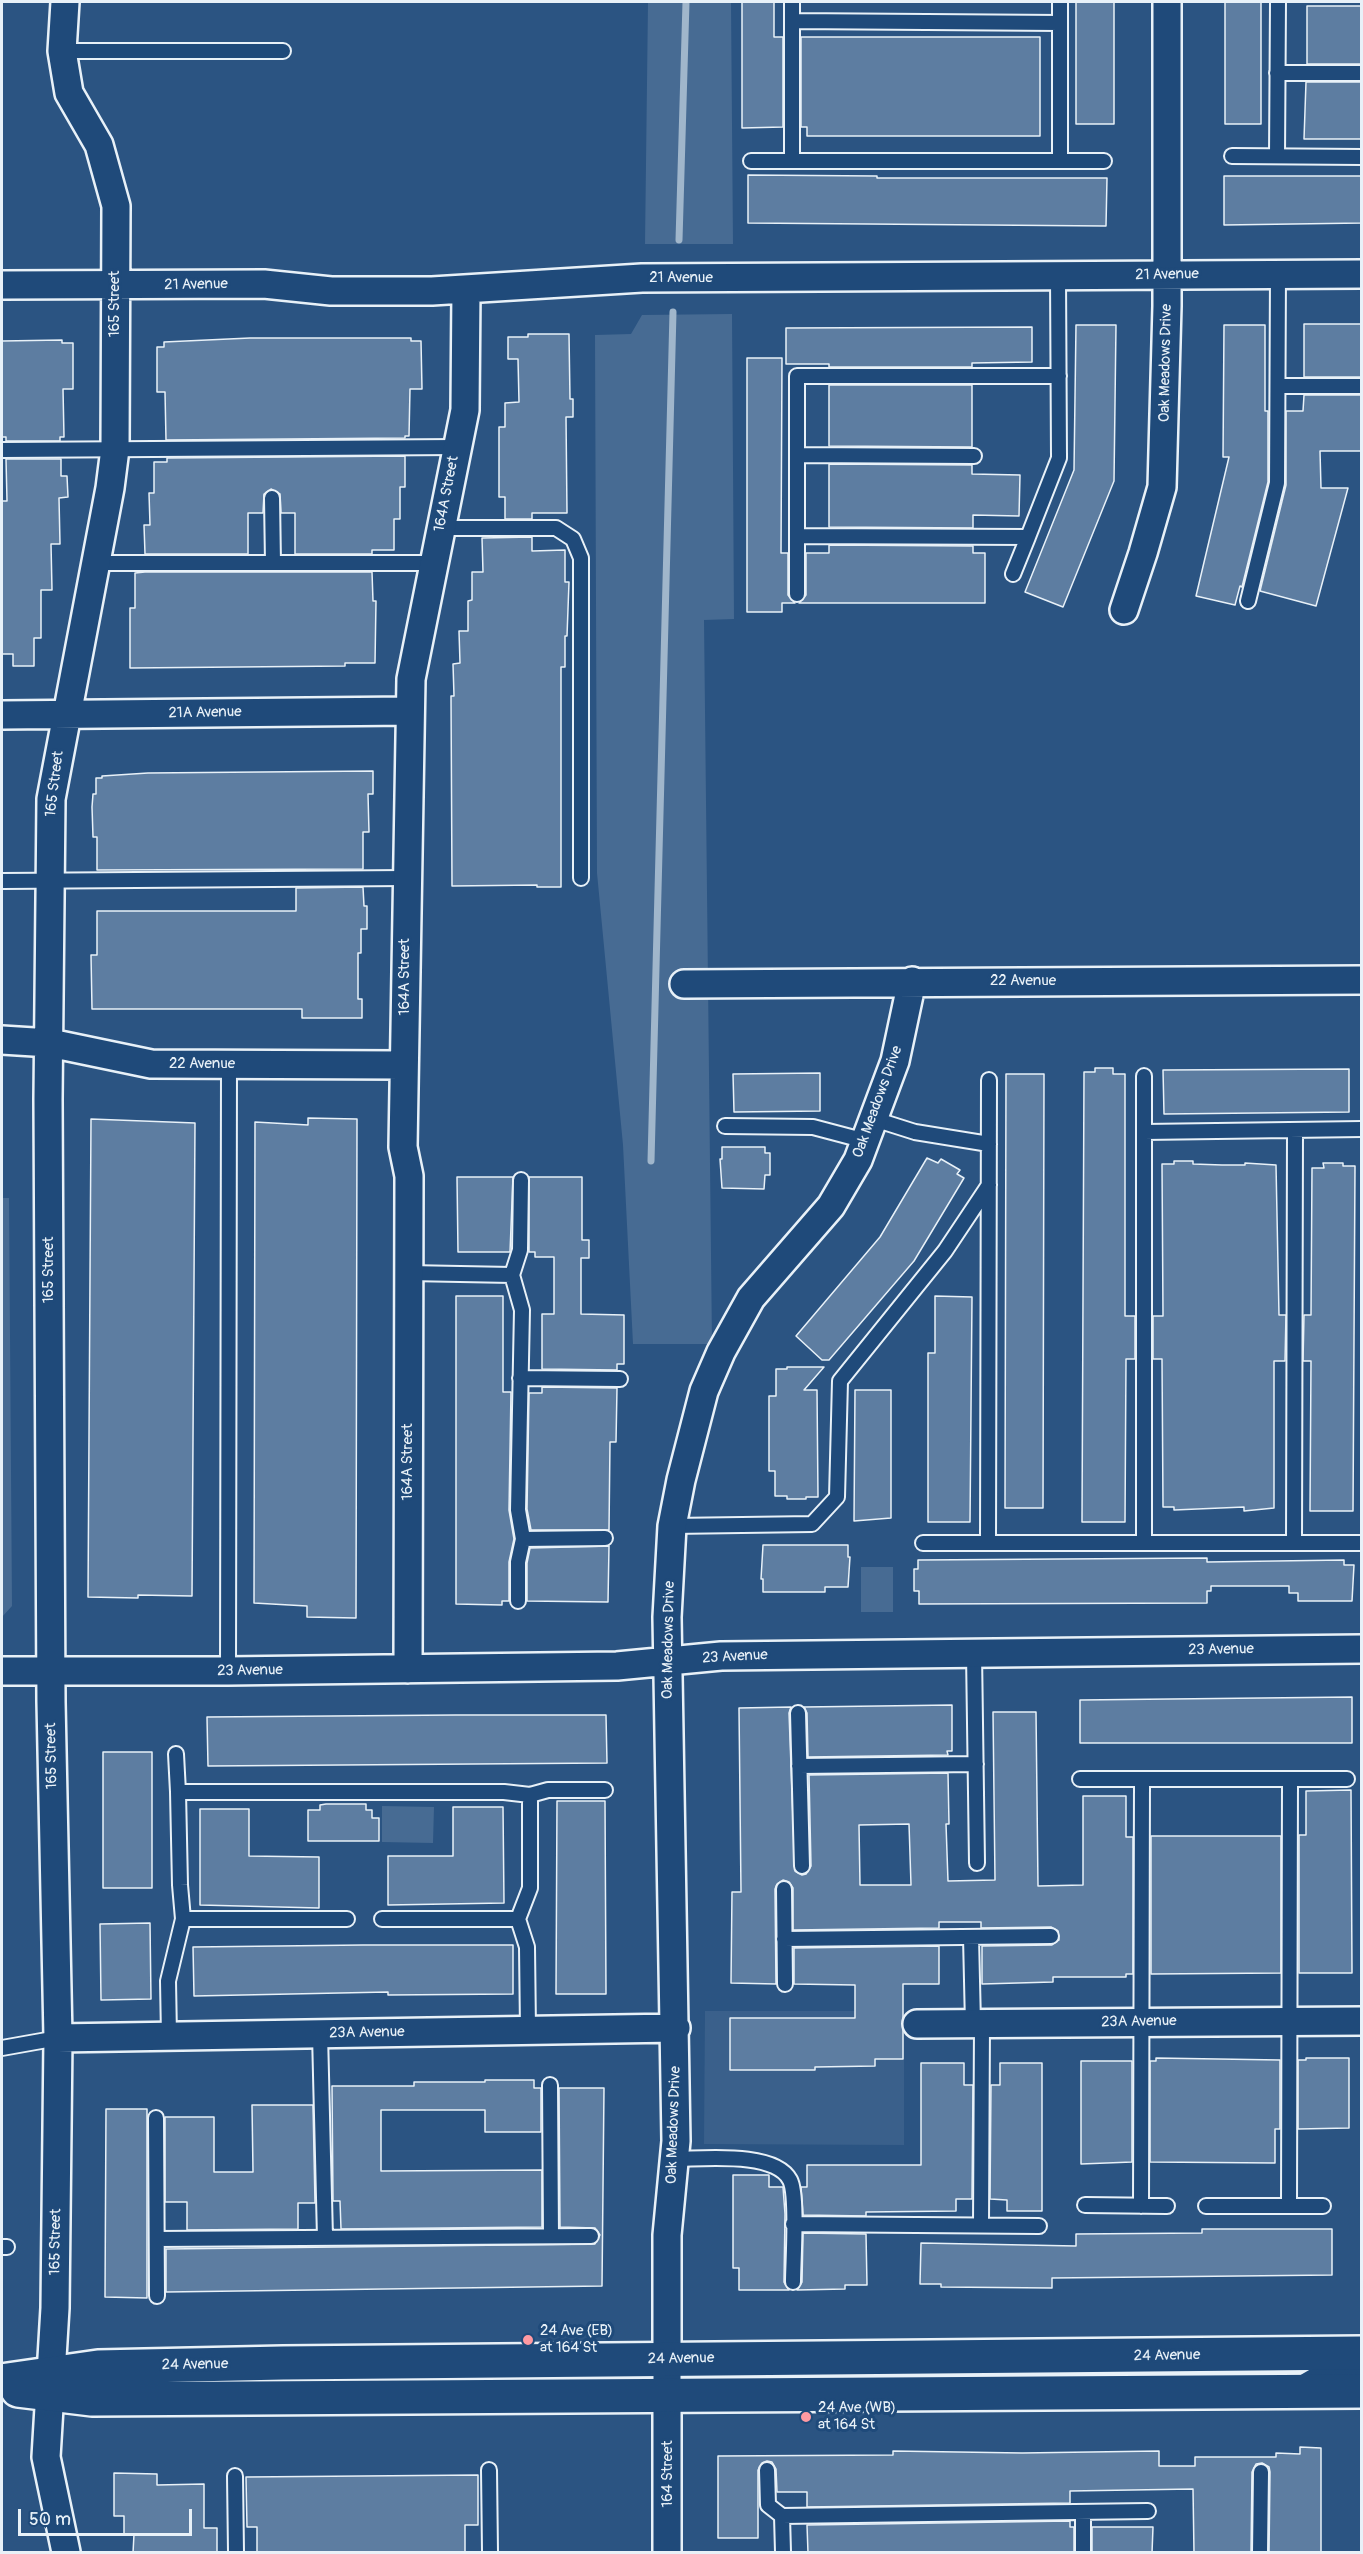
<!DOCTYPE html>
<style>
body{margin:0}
#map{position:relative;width:1363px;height:2554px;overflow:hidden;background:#2b5482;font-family:Pangolin,sans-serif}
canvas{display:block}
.frame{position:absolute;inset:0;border:3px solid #e8f1f8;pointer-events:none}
.scale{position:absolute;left:18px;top:2509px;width:174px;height:27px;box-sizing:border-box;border:3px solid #e8f1f8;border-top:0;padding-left:8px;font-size:18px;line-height:21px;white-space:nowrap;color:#e8f1f8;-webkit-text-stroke:4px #1f4a7a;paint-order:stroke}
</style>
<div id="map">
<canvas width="1363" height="2554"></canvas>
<div class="frame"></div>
<div class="scale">50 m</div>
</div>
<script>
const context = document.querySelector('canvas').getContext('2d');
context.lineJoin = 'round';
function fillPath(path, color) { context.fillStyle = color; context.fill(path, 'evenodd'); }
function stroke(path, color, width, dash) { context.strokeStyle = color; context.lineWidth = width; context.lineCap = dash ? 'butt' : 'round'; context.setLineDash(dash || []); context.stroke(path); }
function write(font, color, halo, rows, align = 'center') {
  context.font = font + ' Pangolin,sans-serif'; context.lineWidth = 6; context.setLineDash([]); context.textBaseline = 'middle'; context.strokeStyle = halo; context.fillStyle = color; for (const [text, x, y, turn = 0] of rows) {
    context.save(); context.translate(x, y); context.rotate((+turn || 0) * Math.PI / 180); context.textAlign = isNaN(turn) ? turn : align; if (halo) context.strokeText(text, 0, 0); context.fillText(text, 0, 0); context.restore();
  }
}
const built = new Path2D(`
 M705 2011H904V2145L704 2144Z`);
const green = new Path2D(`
 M648 2H731L733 244H645Z
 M732 314 734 619 704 620 712 1344H633L623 1145 597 873 595 335 631 334 642 315Z
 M2 1198H9L12 1606 2 1617Z
 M861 1567H893V1612H861Z
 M382 1806 434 1807 433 1843 382 1842Z`);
const stream = new Path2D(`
 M679 240 686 2
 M651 1161 673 312`);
const building = new Path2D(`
 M742 2H774V37H783V127L742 128Z
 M1076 2H1114V124H1076Z
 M1225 2H1261V124H1225Z
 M1307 6H1362V64H1307Z
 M801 37H1040V136H807V127H801Z
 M1306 82H1362V139H1304Z
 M748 175 877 176V178H1107L1106 226 748 223Z
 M1224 176H1362V223L1224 225Z
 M1304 324H1362V377H1304Z
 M1076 325H1116L1114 481 1063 607 1025 592 1074 470Z
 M1224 325H1265V411H1268V482L1242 587 1240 586 1235 605 1196 596 1229 457H1223Z
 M1032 327V362L972 363V367H829V364H786V328Z
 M528 334H569L570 399H573V417H566L567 513H532V519H505V497H499V427H505V403L519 402 518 359H508V337H528Z
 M250 338H411V341H421L422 389H410L409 436H405V438L166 440 165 392H157V347H164V342Z
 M62 340V343H73V389H63L64 437H60V441H6V437H2V341Z
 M747 358H782L781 553H788V595L795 603H782V612H747Z
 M829 385H972V447L829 446Z
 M1304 395H1362V451H1320L1321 488H1348L1316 606 1260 591 1286 485V411H1303Z
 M405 456V487H400V519H394V550H372V554H295V513H281L280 494 271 489 264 494 263 513H248V554H145L144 525H150L149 493H154V462H167V458Z
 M6 459H61V476H67L68 497 59 498 60 544H51L52 590H41V638H34V666H13V654H2V501H7Z
 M829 464 972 465V474L1020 475 1019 516 973 515V528L829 527Z
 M532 537V551L565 550V582H569L567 636H565V667H561V887H537V885L452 886 451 696H454L453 664 460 663 459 631H468V601L472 600V572H483L482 538Z
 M829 545 973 546V553H985V603H799L806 595V553H829Z
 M145 572H372L373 601H376L375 663H345V666L130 668V608H135V573Z
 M373 771V794H368L369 832H363V869L97 870V837H93L92 807 93 794H96V778H102V776L148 773Z
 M363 887 364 906H367V929H361V953H358V999H362V1018H302V1009H92L91 955H97V911H296V888Z
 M1095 1068H1113V1074H1125V1316H1135V1359H1126L1125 1522H1082L1084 1072H1095Z
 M1349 1069V1112L1164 1114 1163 1070Z
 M820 1073V1111L734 1112 733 1074Z
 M1006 1074H1044L1043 1508H1005Z
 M308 1118 357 1119 356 1618 307 1617V1606L254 1603 255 1122 308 1125Z
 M91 1119 195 1123 192 1596 138 1595V1598L88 1597Z
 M722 1147H765V1153H770V1175H765L764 1189 722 1188 720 1159H722Z
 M927 1158 938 1163 941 1159 960 1170 957 1174 964 1178 914 1261 829 1360H822L796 1336 880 1237Z
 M1174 1161H1193V1164L1222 1165H1245V1163L1276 1165 1279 1315H1286L1285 1361H1274V1508L1244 1511V1507L1174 1510V1507H1163L1162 1359H1153V1316H1163L1162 1164H1174Z
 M1323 1163H1343V1166H1355L1353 1511H1310L1311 1361H1303L1304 1315H1311L1312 1168H1324Z
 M457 1177H513L510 1252H458Z
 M529 1177H582V1240H589V1258H581V1314L624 1315V1364H617V1370L542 1369V1314H554V1257H535V1252H529Z
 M456 1296H503V1392H511L509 1510 514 1539 509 1562V1601H502V1605L456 1604Z
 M935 1296 972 1297 970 1522H928V1353H935Z
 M787 1367H824L804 1390H817L818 1497H806V1499H787V1496H775V1471H769V1396H776V1369H787Z
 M542 1387 617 1388 616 1442H610L609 1530H531L527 1509 529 1393H542Z
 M855 1390H891V1518L854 1521Z
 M763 1545H848V1557H850L848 1587H825V1592H763V1579H761Z
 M609 1546 608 1602 527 1601V1563L530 1548Z
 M1207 1558V1562L1344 1560V1565H1354L1352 1601H1298V1593H1289V1586H1211V1591H1207V1603L919 1604V1591H914V1569H918V1560Z
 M1352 1697V1743H1080V1700Z
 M952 1705V1751H947L948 1755 808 1757 807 1713 804 1707Z
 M791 1707 789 1713 795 1871 802 1875 806 1874 811 1866 809 1775 948 1773 949 1824H946L948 1881 995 1880 993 1712H1036L1038 1886 1083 1885V1796H1126V1837H1133V1974H1126V1977H1053V1982L982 1984V1946L1052 1945 1059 1940 1058 1931 1051 1927 981 1928V1922H939V1928L793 1930V1888L789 1882 783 1880 777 1884 775 1889 776 1984 731 1983 732 1892H741L739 1708ZM909 1824 911 1885H860L859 1825Z
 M456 1715H606L607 1763 208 1766 207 1717Z
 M103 1752H152V1888H103Z
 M1351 1790 1352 1973H1299V1835H1306V1791Z
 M557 1801H605L606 1994H556Z
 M326 1804H366V1810H372V1818H379V1841H308V1810H320V1805Z
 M453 1807H503L504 1903 388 1905V1856H453Z
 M200 1809H249V1856L319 1857V1908L200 1905Z
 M1151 1836H1281V1973L1151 1974Z
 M150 1923 151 1999 101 2000 100 1924Z
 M363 1945H513V1994L388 1995V1992L194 1996 193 1947Z
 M939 1946V1984H903V2059H875V2066L815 2067V2070H730V2018H855V1985L794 1984V1948Z
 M1156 2058 1280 2060V2129H1275V2163L1150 2162V2061H1156Z
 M1306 2058H1349V2128L1298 2129V2060H1306Z
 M1081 2061H1132V2162L1081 2164Z
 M921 2063H964V2085H973L972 2199H956V2211L866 2212V2216L803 2215 801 2187H807V2165H921Z
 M1000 2063H1042V2211H1007V2200L990 2199 991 2085H1000Z
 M485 2080H534V2088H541V2132H485V2110H381V2171L542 2170V2227L341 2229 340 2201H333L332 2086H414V2082H485Z
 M559 2088H604L602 2286 166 2292V2249L595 2244 600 2235 595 2228 560 2227Z
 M252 2105H313L315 2203H298V2229L187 2230V2202H165V2117H214V2172H253Z
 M106 2109H147V2298L105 2297Z
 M733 2175H769V2187H783L785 2214 784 2282 789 2290H739V2268H733Z
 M1202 2229H1332V2275L1052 2278V2288L941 2287V2284H920L921 2243 1076 2246V2234L1202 2233Z
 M803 2233 866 2234 867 2285H845V2289L797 2290 802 2282Z
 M1300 2447 1321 2448V2553H1269L1270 2472 1269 2467 1262 2463 1256 2464 1252 2472 1251 2553H1194L1193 2489 1070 2491V2503L807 2507V2492H777L776 2469 772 2462 767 2461 762 2463 758 2470V2538H718V2456L893 2455V2451L1022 2453 1159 2451V2466H1195V2457H1276V2453L1300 2454Z
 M114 2473 157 2474V2485L204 2484V2528H217V2553H133L134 2534H124V2516H114Z
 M478 2475V2525H465V2553H257V2527H247L246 2477Z
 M1070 2521V2527H1074V2553H808L807 2525Z
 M1092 2527H1153L1152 2553H1092Z`);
const lane = new Path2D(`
 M1060 2V161
 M792 21 1060 23
 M62 51H283
 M1277 73H1362
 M1232 156 1362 157
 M1277 156 1278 2
 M751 161H1104
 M792 161V2
 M1278 386H1362
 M2 450 457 447
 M797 455 974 456
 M272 498 273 563
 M440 528H556L573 539 581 558V878
 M797 536 1028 537 1059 458 1058 276
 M96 563H434
 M1013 574 1028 537
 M797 594V376H1059
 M1248 601 1277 483 1278 274
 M2 881 406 878
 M874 1119 915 1132 989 1144
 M725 1126 813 1127 866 1141
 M1144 1132 1362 1129
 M408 1273 512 1275
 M520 1378 620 1379
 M672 1526 812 1524 837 1497 840 1381 945 1251 989 1185
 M523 1539 605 1538
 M923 1543H1362
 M988 1543 989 1080
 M1144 1543V1076
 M1294 1543 1295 1130
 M518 1601V1562L523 1539 518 1510 522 1310 512 1275 520 1250 521 1180
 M974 1653 977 1863
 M228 1671 229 1065
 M798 1713 802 1866
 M176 1754 178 1792
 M799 1766 976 1764
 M1080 1779H1347
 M530 1795 548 1790H605
 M784 1889 785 1984
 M183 1919H347
 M382 1919H518
 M971 1937 973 2024
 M784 1939 1051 1936
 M320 2034 325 2238
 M169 2036 168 1981 183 1919 180 1885 178 1792H504L530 1795V1888L518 1919 527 1947 528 2030
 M2 2048 58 2038
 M550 2085 551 2236
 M156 2118 157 2296
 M675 2159C703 2159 775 2151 790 2180 798 2195 793 2262 793 2282
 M1085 2205 1167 2206
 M1141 2206 1142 1779
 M1206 2206H1323
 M1289 2206 1290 1779
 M793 2224 1039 2226
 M981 2225 982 2024
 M157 2239 591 2236
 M2 2247H7
 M489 2470 490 2552
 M767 2470 768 2505 782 2516 1148 2511
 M235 2476 236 2552
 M782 2516 783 2552
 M1083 2552V2512
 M1260 2552 1261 2472`);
const street = new Path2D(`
 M65 2 62 51 69 93 99 145 116 206 115 449 110 488 51 799 48 1099 51 1702 58 2038 55 2308 46 2457 66 2552
 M2 285 264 284 331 291H432L642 278 1362 274
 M1124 610 1143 553 1162 487 1167 306V2
 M2 715 409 711
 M684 984 1362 980
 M2 1040 50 1043 151 1064 404 1065
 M408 1669 409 1176 403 1147 411 679 465 410 466 289
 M2 1671H228L617 1666 721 1656 1362 1649
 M917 2024 1362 2021
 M58 2038 676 2028
 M1300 2391 1331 2373H1351L1362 2365
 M667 2552V2235L676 2141 667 1617 672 1526 681 1480 704 1391 721 1352 751 1298 831 1206 858 1160 895 1061 912 981`);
const secondary = new Path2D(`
 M2 2381 98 2367 283 2363 1362 2353
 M18 2390 92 2399 1362 2391`);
const markers = [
 [528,2340,6,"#ff9aa2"],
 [806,2417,6,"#ff9aa2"]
];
const streetNames = [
 ["21 Avenue",1167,275,-1],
 ["21 Avenue",681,278],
 ["21 Avenue",196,285,-1],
 ["165 Street",115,304,-90],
 ["Oak Meadows Drive",1166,363,-89],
 ["164A Street",447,494,-79],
 ["21A Avenue",205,713,-1],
 ["165 Street",55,784,-83],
 ["164A Street",405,977,-90],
 ["22 Avenue",1023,981],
 ["22 Avenue",202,1064],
 ["Oak Meadows Drive",878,1102,-70],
 ["165 Street",49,1270,-90],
 ["164A Street",408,1462,-90],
 ["Oak Meadows Drive",669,1640,-89],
 ["23 Avenue",1221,1650,-1],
 ["23 Avenue",735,1657,-3],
 ["23 Avenue",250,1671,-1],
 ["165 Street",52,1756,-91],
 ["23A Avenue",1139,2022,-1],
 ["23A Avenue",367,2033,-1],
 ["Oak Meadows Drive",674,2125,-88],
 ["165 Street",56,2242,-89],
 ["24 Avenue",1167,2356,-1],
 ["24 Avenue",681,2359,-1],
 ["24 Avenue",195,2365,-1],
 ["164 Street",668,2474,-90]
];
const poiNames = [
 ["24 Ave (EB)",540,2331],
 ["at 164 St",540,2348],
 ["24 Ave (WB)",818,2408],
 ["at 164 St",818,2425]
];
fillPath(built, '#3a608b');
fillPath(green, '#476b93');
stroke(stream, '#a0b6cb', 7);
fillPath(building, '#5d7da1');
stroke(building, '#e8f1f8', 1.5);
stroke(lane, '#e8f1f8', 18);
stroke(street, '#e8f1f8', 32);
stroke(secondary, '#e8f1f8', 38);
stroke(lane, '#1f4a7a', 14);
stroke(street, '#1f4a7a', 27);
stroke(secondary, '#1f4a7a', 33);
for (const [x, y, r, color] of markers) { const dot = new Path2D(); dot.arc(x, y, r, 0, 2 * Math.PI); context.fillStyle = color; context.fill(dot); stroke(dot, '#1f4a7a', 2); }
write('15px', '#e8f1f8', '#1f4a7a', streetNames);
write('15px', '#e8f1f8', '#1f4a7a', poiNames, 'left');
</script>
